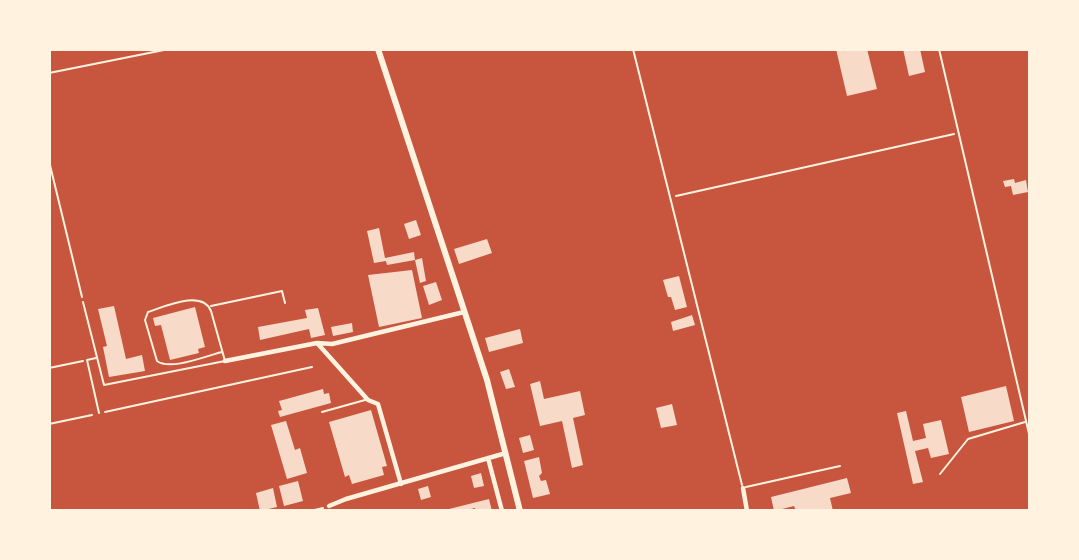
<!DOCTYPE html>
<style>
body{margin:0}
#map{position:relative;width:1079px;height:560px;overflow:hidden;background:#c8553d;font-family:"Fira Sans Condensed",sans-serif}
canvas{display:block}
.frame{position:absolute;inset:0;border:51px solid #fff3e0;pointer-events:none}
</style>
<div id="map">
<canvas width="1079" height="560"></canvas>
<div class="frame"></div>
</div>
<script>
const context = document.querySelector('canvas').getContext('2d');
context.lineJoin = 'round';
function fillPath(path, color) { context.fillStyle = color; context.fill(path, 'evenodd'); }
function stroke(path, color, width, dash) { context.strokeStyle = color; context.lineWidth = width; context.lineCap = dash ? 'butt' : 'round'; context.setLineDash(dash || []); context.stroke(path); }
const building = new Path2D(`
 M836 49H867L877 89 847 96Z
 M903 49H920L925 72 909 76Z
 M1014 179 1015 183 1026 180 1028 192 1013 195 1011 186 1005 187 1003 181Z
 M416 220 421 235 409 239 404 224Z
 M379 228 385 258 414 252 415 260 387 265 386 261 374 263 367 231Z
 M487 239 492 253 459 264 454 249Z
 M422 258 426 281 420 283 415 260Z
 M412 270 422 318 379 327 368 275Z
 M679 276 687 307 675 310 671 297H668L663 280Z
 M436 282 442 300 429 305 423 286Z
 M114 306 126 359 142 355 145 371 109 377 103 347 107 346 98 309Z
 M195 307 205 347 198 349 199 353 170 360 161 325 155 326 153 318Z
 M318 308 325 335 311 338 309 329 260 340 258 327 307 318 305 310Z
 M692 315 695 325 673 331 671 322Z
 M352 323 353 332 333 336 331 327Z
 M520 329 523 343 489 352 485 338Z
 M509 369 515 387 506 389 500 372Z
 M540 381 544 399 580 391 585 415 573 418 583 465 572 468 562 421 540 426 530 384Z
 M1006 386 1014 421 969 432 961 397Z
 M323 389 324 394 329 393 331 403 280 417 278 411 282 410 279 401Z
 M672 404 677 425 661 428 656 408Z
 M371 410 387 466 382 467 384 475 352 484 349 475 345 477 329 422Z
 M906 411 913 441 926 438 923 424 941 420 949 454 931 458 928 448 915 451 923 482 913 484 897 413Z
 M286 421 295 450 300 448 307 473 287 479 271 425Z
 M530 435 534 450 523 453 519 438Z
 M539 457 542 473 539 476 541 481 546 480 550 494 533 498 524 461Z
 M481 473 484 486 474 488 471 476Z
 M847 478 851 493 830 498 833 511H796L794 506 774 511 771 497Z
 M298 481 303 501 284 506 279 486Z
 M428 486 431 497 421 500 418 489Z
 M273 488 277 507 260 511 256 493Z
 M489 499 492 511H475V508L463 511H441Z`);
const path = new Path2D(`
 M49 73 169 49
 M49 161 82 297
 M676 196 954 134
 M49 368 83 361
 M105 412 312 367
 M49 424 92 415
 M310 511 323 508`);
const service = new Path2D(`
 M633 49 742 485
 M939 49 1030 438
 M83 302 104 385 225 361 211 311C202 289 164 307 148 312L145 320 157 361C170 371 206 356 222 352
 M211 306 282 291 285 303
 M96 358 87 360 99 413
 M322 412 365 400
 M940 474 968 439 1025 422
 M746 487 840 466`);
const minor = new Path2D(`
 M318 344 368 400 378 404 401 484
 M225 361 317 343 332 344 464 312
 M488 458 502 511
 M743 488 747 511
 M329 506 346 499 506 453`);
const secondary = new Path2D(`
 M378 49 487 380 520 511`);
fillPath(building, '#f7dbc8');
stroke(path, '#fff3e0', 2);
stroke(service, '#fff3e0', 2);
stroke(minor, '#fff3e0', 4.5);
stroke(secondary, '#fff3e0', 6);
</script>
